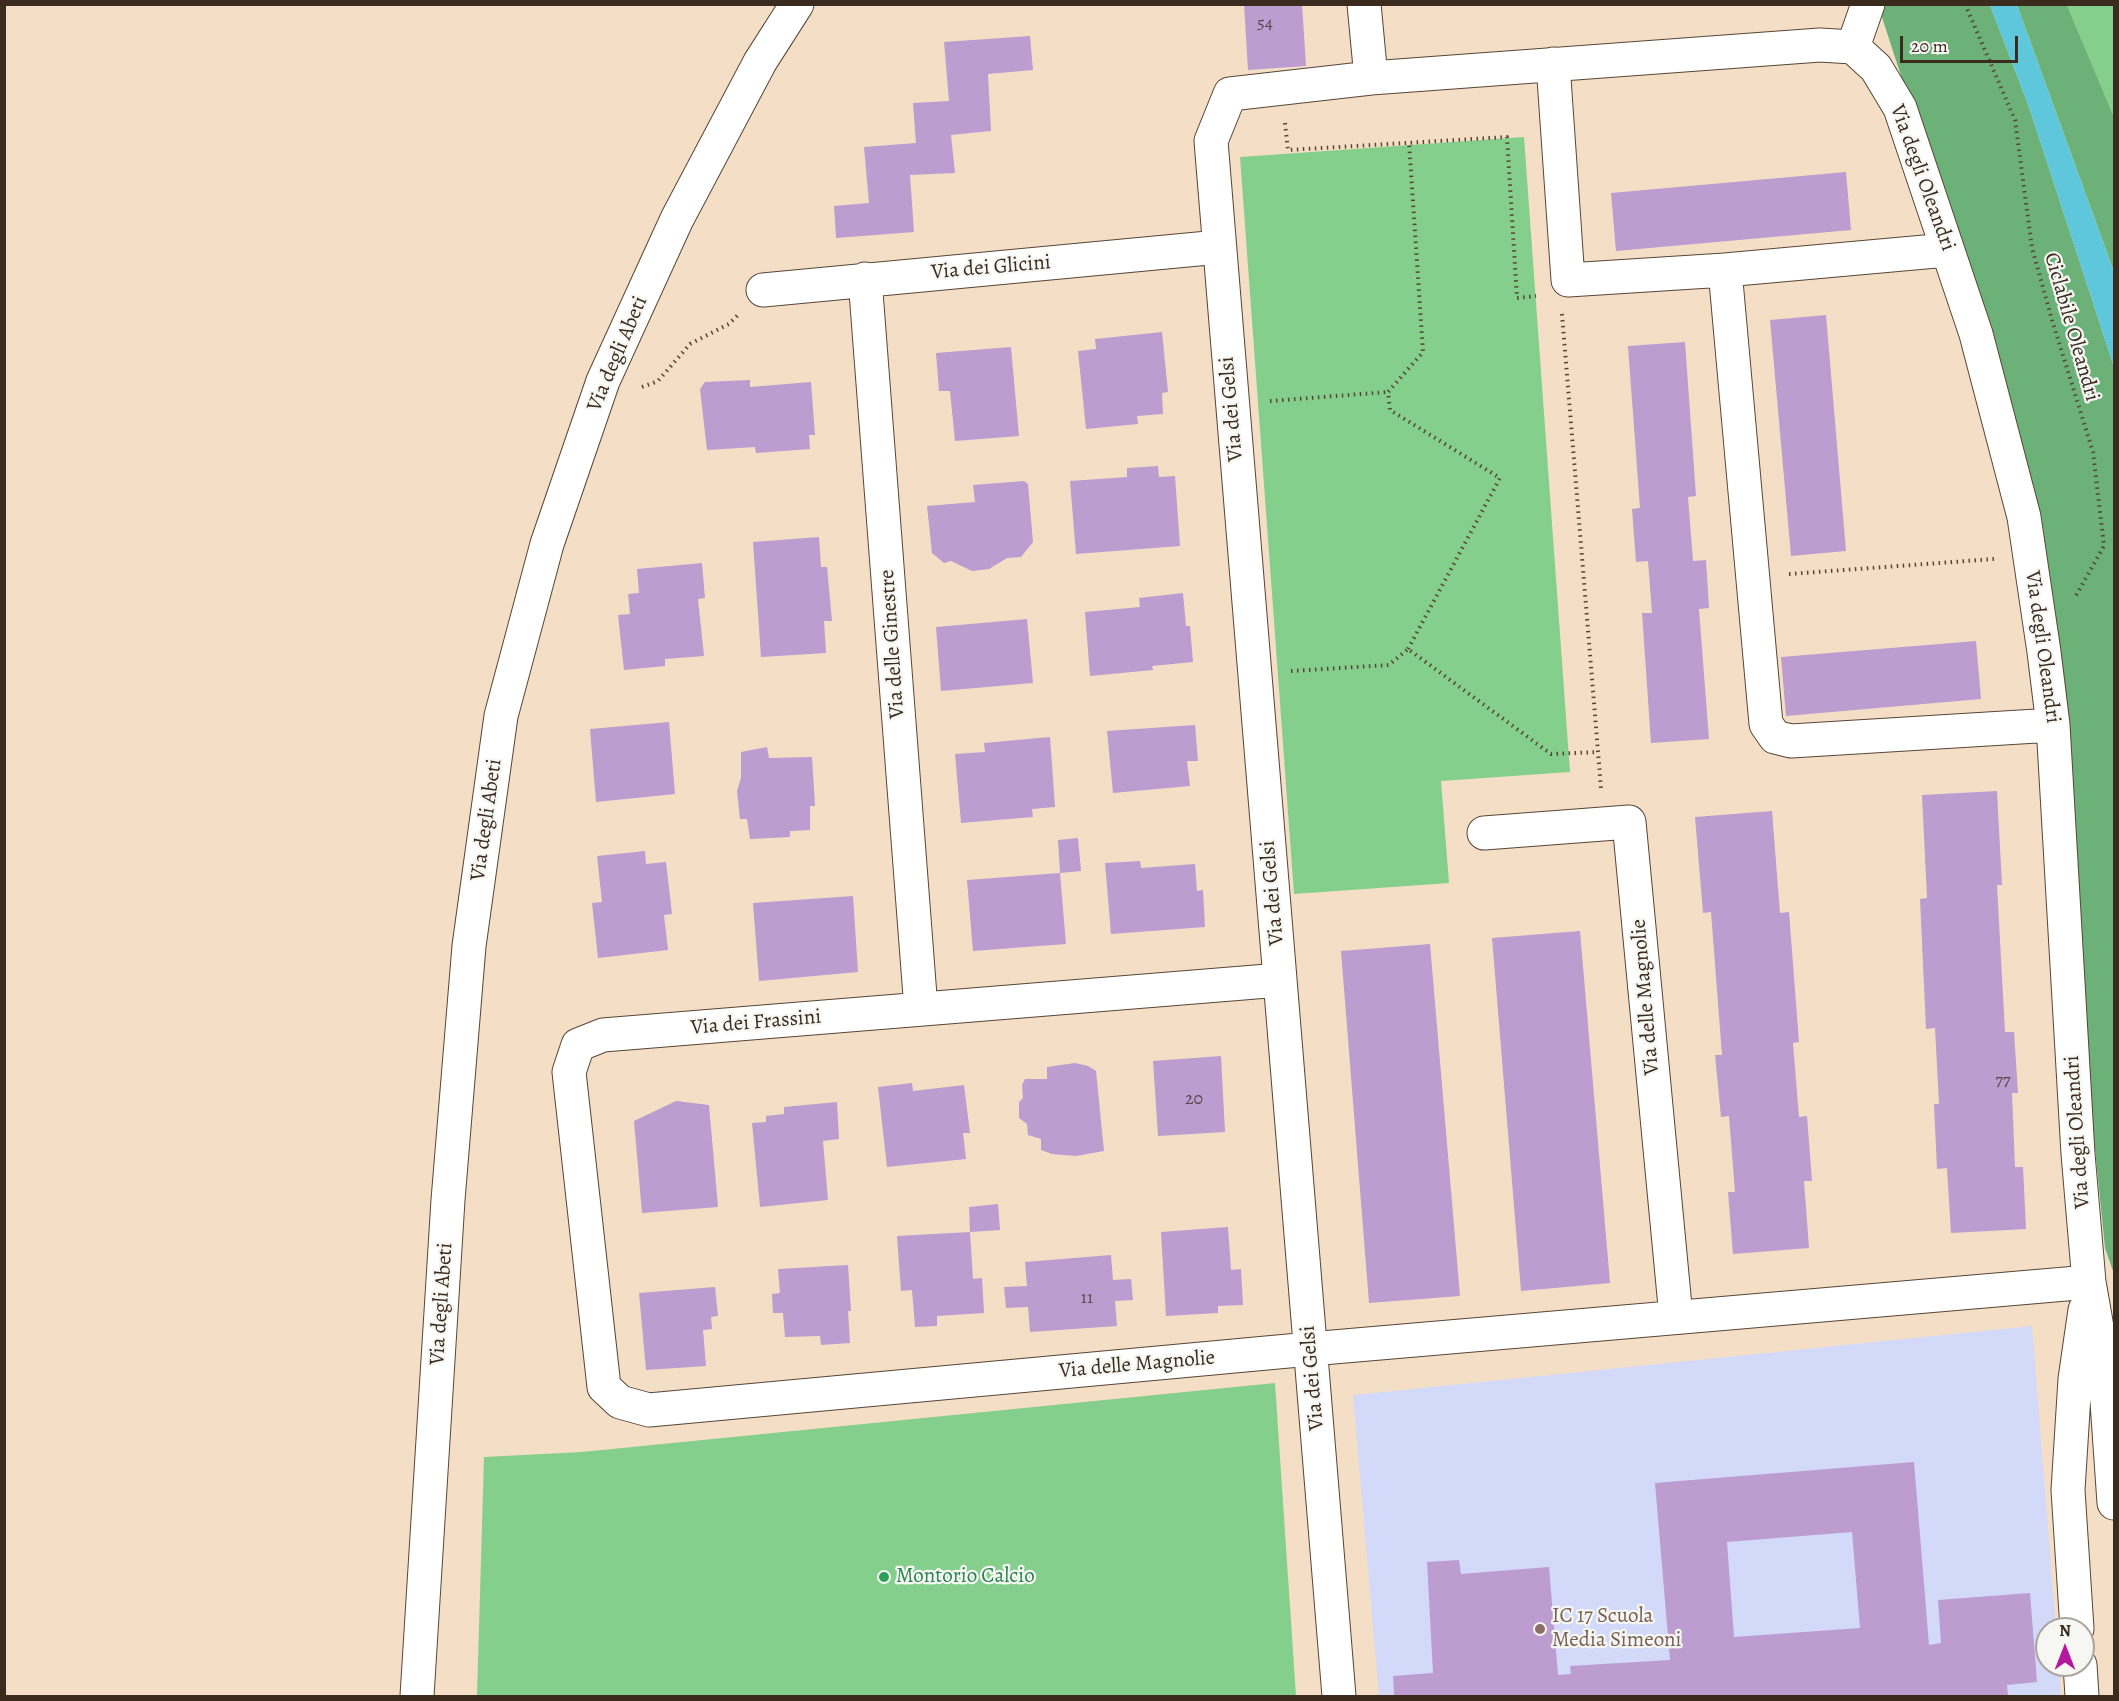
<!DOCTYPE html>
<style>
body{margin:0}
#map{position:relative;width:2119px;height:1701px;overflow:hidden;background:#f4dfc6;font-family:Alegreya,serif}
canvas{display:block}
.frame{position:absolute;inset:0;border:6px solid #3b2a1e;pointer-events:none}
.north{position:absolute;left:2035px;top:1617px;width:60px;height:60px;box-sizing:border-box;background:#f6f6f2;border:2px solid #aba49d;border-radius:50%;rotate:0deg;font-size:16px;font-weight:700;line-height:24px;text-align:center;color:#3b2a1e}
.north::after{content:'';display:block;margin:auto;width:21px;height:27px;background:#b5179e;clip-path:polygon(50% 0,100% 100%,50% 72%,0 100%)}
.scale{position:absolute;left:1900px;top:36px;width:118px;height:27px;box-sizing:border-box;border:3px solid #3b2a1e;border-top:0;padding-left:8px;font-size:18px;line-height:21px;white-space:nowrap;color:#3b2a1e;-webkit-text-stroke:4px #f6f6f2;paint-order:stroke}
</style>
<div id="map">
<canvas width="2119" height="1701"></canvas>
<div class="frame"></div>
<div class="north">N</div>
<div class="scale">20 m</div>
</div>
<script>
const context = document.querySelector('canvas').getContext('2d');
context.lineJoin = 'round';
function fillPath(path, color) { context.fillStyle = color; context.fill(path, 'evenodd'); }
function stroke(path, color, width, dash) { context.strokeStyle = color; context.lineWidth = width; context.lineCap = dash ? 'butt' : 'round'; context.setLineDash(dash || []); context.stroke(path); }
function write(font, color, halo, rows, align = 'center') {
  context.font = font + ' Alegreya,serif'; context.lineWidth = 4.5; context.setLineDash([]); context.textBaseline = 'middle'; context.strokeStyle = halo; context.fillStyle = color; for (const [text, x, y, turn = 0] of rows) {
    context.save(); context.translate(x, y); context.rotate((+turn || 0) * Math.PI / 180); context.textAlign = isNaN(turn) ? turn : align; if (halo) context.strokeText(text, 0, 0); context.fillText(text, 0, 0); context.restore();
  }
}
const built = new Path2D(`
 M2032 1326 2056 1629H2047V1665H2059L2061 1696H1379L1353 1395Z`);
const green = new Path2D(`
 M2067 5H2114V117Z
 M1524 137 1570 772 1441 781 1449 883 1294 894 1240 157Z
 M1275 1383 1296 1696H477L484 1457 582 1452Z`);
const forest = new Path2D(`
 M1878 5H1990L2029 107 2114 367V1274L2105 1248 2026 460Z
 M2017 5H2067L2114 117V272Z`);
const water = new Path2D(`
 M1990 5H2017L2114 272V367L2029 107Z`);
const building = new Path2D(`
 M1244 4H1302L1306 66 1248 70Z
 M1030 36 1033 70 988 74 991 131 951 135 955 173 910 175 914 232 836 238 834 206 869 203 864 147 916 143 913 103 949 101 944 42Z
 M1846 172 1851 230 1616 251 1611 193Z
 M1826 315 1846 551 1791 556 1770 320Z
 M1162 332 1168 392 1162 393 1163 414 1137 416 1138 424 1086 429 1078 351 1096 349 1095 339Z
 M1685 342 1696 496 1688 497 1693 561 1706 560 1709 608 1699 609 1709 739 1651 743 1642 613H1652L1648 561 1636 562 1632 509 1640 508 1628 346Z
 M1011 347 1019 436 955 441 950 391H939L936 353Z
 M750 380V387L811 382 815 435H809L810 449 756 453 755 447 707 450 700 389 705 382Z
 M1158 466 1159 477 1175 476 1180 546 1076 554 1070 481 1127 477V468Z
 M1024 481 1028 484 1033 542 1021 557 1007 558 989 569 972 571 951 561 944 563 932 553 927 506 975 502 973 485Z
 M819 537 821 567H827L832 621H824L826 653 761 657 753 542Z
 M702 563 705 598 698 599 704 656 665 659V666L624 670 618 615 630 614 628 594 639 593 637 569Z
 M1183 593 1186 626H1190L1193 662 1152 666 1153 670 1090 676 1085 612 1140 607 1139 598Z
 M1027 619 1033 683 941 691 936 627Z
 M1976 641 1981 699 1786 716 1781 657Z
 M669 722 675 794 596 802 590 729Z
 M1195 725 1198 761H1187L1190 786 1113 793 1107 731Z
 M1050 737 1055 807 1032 809 1033 817 961 823 955 754 985 752 984 743Z
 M767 747 769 758 812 757 815 806H810V830L790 831V837L750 839 747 819H740L737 791 741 778V752Z
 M1997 791 2002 885H1997L2005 1032H2014L2018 1093H2012L2015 1167H2023L2026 1229 1951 1233 1947 1168 1937 1169 1934 1104H1939L1935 1028 1926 1029 1920 899 1927 898 1922 795Z
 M1772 811 1780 913 1789 912 1799 1042 1793 1043 1799 1117 1807 1116 1812 1181H1804L1809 1248 1733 1254 1728 1192H1735L1729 1116 1721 1117 1715 1055H1722L1711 912 1703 913 1695 817Z
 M1078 838 1081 871 1060 873 1058 840Z
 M645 851 646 864 666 862 672 914 664 915 668 950 598 958 592 903 602 902 597 856Z
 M1140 861 1141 868 1195 864 1197 891 1203 890 1205 927 1111 934 1105 863Z
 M1060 873 1066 944 973 951 967 880Z
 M853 896 858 972 759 981 753 903Z
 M1580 931 1610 1283 1521 1291 1492 938Z
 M1430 944 1460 1296 1369 1303 1341 951Z
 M1221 1056 1225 1132 1158 1136 1153 1061Z
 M1075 1063 1088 1066 1096 1071 1104 1151 1076 1156 1052 1154 1041 1150V1139L1028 1135 1027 1124 1019 1118V1102L1023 1098 1022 1085 1025 1079H1047V1067Z
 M912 1083 913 1091 964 1085 970 1133H963L966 1159 887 1167 878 1087Z
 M676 1101 709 1105 718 1207 642 1213 634 1121Z
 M837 1102 839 1139 823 1141 828 1200 760 1207 752 1123 766 1122V1116L784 1114V1107Z
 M998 1204 1000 1230 970 1232 969 1207Z
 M1228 1227 1231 1270 1241 1269 1243 1305 1218 1306V1313L1166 1316 1161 1232Z
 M970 1232 973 1279 982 1278 984 1313 937 1316V1326L915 1327 912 1290 901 1291 897 1236Z
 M1111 1255 1113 1280 1131 1279 1133 1300 1115 1301 1117 1326 1030 1332 1028 1307 1006 1308 1004 1287 1027 1286 1025 1262Z
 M848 1265 851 1311H848L850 1343 821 1345 820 1336 785 1337 783 1313H773L772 1294 780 1293 778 1269Z
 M715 1287 718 1316 711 1317 712 1329 703 1330 706 1366 646 1370 639 1293Z
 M1914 1462 1929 1645 1941 1643 1938 1600 2030 1593 2037 1682 2007 1685 2008 1696H1394L1393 1676 1433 1673 1427 1562 1459 1560 1461 1574 1549 1567 1558 1675 1571 1674 1570 1666 1670 1660 1655 1483ZM1852 1532 1860 1628 1734 1637 1727 1542Z`);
const path = new Path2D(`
 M1965 4 2015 120 2032 248 2052 320 2093 452 2104 546 2074 599
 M1285 123 1288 150 1507 137 1517 298 1536 296
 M1562 314 1601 788
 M642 387 658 381 690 344 729 324 738 315
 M1270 401 1388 392
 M1789 574 1994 559
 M1408 649 1500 478 1390 410 1388 392 1423 352 1409 142
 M1291 671 1389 665 1408 649 1551 754 1598 752`);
const minor = new Path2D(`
 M1364 4 1371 78
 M1853 47 1868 4
 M1553 64 1568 280 1725 270
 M1947 250 1725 270 1766 724 1775 737 1791 741 2053 725
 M865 279 921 1009
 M763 290 1219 247
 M1484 833 1629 822 1676 1317
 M1280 980 603 1035 578 1045 569 1072 604 1387 620 1402 649 1410 1310 1349 2089 1282
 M2077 1629 2068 1490 2075 1379 2085 1310
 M2080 1665 2082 1696
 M1339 1696 1211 141 1230 94 1371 78 1820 45 1853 47 1876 68 1900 108 1976 334 2024 517 2044 652 2053 725 2078 1154 2089 1282 2105 1373 2114 1503`);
const tertiary = new Path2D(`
 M417 1696 448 1200 469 946 501 716 547 544 603 381 677 219 760 62 797 4`);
const markers = [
 [884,1577,6,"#2e9e5b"],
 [1540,1629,6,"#8d6e63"]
];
const numberNames = [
 ["54",1265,24],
 ["77",2003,1081],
 ["20",1194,1100],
 ["11",1087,1299]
];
const streetNames = [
 ["Via degli Oleandri",1922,178,70],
 ["Via dei Glicini",991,268,-5],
 ["Ciclabile Oleandri",2071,327,74],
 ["Via degli Abeti",618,354,-67],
 ["Via dei Gelsi",1232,409,-95],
 ["Via delle Ginestre",893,644,-94],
 ["Via degli Oleandri",2042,647,82],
 ["Via degli Abeti",487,820,-82],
 ["Via dei Gelsi",1273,893,-95],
 ["Via delle Magnolie",1646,997,-95],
 ["Via dei Frassini",756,1023,-5],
 ["Via degli Oleandri",2078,1132,-94],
 ["Via degli Abeti",442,1304,-86],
 ["Via delle Magnolie",1137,1365,-5],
 ["Via dei Gelsi",1313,1378,-95]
];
const leisureNames = [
 ["Montorio Calcio",896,1577]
];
const educationNames = [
 ["IC 17 Scuola",1552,1617],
 ["Media Simeoni",1552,1641]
];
fillPath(built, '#d3d9f9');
fillPath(green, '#85cf8c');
fillPath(forest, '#6cb278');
fillPath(water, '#5fc7db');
fillPath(building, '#bd9ccf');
stroke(minor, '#574537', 35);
stroke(tertiary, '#574537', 35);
stroke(path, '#574537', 4, [1.5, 4.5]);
stroke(minor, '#fff', 33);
stroke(tertiary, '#fff', 33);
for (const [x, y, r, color] of markers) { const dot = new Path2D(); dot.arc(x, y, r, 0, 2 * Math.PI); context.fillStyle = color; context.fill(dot); stroke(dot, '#f6f6f2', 2); }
write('18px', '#5c464a', null, numberNames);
write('21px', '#3b2a1e', '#f6f6f2', streetNames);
write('21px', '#27864d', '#f6f6f2', leisureNames, 'left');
write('21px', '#785e54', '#f6f6f2', educationNames, 'left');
</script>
